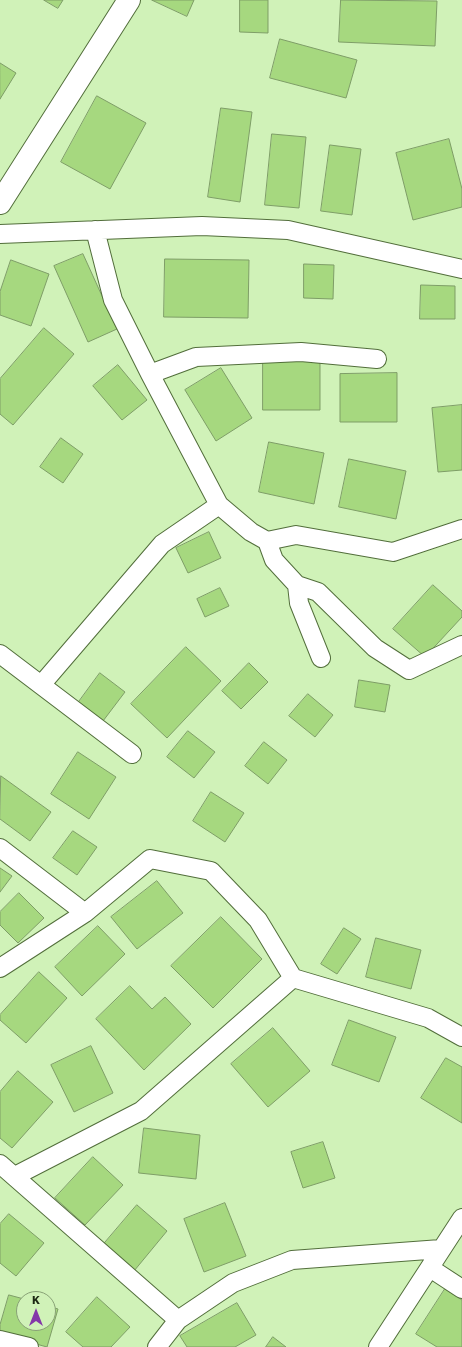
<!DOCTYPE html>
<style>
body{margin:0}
#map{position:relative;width:462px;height:1347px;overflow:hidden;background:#d0f2b8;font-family:"Golos Text",sans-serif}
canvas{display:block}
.north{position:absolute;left:16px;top:1291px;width:40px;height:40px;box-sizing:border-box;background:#d0f2b8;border:1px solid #88a176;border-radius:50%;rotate:0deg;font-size:11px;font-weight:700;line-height:16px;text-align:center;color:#1c2813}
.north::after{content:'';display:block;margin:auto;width:14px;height:18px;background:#8438a9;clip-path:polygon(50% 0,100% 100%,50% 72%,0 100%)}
</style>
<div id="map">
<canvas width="462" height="1347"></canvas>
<div class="north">K</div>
</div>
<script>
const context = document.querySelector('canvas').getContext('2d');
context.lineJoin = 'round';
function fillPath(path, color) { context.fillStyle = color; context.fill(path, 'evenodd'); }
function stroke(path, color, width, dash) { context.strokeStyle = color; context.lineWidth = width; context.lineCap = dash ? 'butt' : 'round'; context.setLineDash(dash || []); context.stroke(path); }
const building = new Path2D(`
 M44 0H63L58 8Z
 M152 0H194L187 16Z
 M240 0H268V33L240 32Z
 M341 0 437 1 435 46 339 42Z
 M280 39 357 60 346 98 270 78Z
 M0 63 16 73 0 99Z
 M97 96 146 123 110 189 61 162Z
 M221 108 252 112 240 202 208 197Z
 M272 134 306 137 299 208 265 205Z
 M449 139 462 189V207L413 220 396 153Z
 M330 145 361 149 352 215 321 211Z
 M83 254 117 329 88 342 54 266Z
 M165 259 249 260 248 318 164 317Z
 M11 260 49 274 31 326 0 315V292Z
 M304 264 334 265 333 299 304 298Z
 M421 285 455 286V319H420Z
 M44 328 74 354 13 425 0 414V379Z
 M263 361H320V410H263Z
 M118 365 147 400 122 420 93 386Z
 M221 368 252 418 216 441 185 390Z
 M397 373V422H340V374Z
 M462 405V470L438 472 432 408Z
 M61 438 83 454 63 483 40 467Z
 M269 442 324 453 314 504 259 492Z
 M349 459 406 471 396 519 339 507Z
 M209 532 221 558 188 573 176 548Z
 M433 585 462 611V617L425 657 393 629Z
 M220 588 229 606 205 617 197 599Z
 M186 647 221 681 167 738 131 704Z
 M249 663 268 682 241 709 222 691Z
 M100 673 125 692 103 721 78 703Z
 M359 680 390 685 385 712 355 707Z
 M308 694 333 715 315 737 289 716Z
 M188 731 215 752 194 778 167 757Z
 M264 742 287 760 268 784 245 766Z
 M78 752 116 777 89 819 51 794Z
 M1 776 51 812 30 841 0 819Z
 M211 792 244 813 225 842 193 821Z
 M73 831 97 847 77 875 53 858Z
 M0 868 12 876 0 892Z
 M157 881 183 913 137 949 111 917Z
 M19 893 44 918 18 943 0 925V912Z
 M221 917 262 959 213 1008 171 966Z
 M98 926 125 954 82 996 55 967Z
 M344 928 361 939 337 974 321 964Z
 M376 938 421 950 411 989 366 977Z
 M39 972 67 998 26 1043 0 1020V1015Z
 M130 986 152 1009 165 997 191 1024 144 1070 96 1019Z
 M349 1020 396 1037 379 1082 332 1065Z
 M273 1028 310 1071 268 1107 231 1064Z
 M91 1046 113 1093 74 1112 51 1065Z
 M446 1058 462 1067V1123L421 1098Z
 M18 1071 53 1102 12 1148 0 1138V1092Z
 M144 1128 200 1135 196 1179 139 1173Z
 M323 1142 335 1178 303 1188 291 1152Z
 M93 1157 123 1185 85 1225 55 1198Z
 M225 1203 246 1256 204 1272 184 1219Z
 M137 1205 167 1231 134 1271 103 1245Z
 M9 1214 44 1243 16 1276 0 1263V1224Z
 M445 1289 462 1300V1347H437L416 1334Z
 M9 1295 24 1299V1323H48V1306L58 1309 47 1347 0 1334V1325Z
 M97 1297 130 1327 111 1347H83L66 1332Z
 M237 1303 256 1335 235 1347H187L180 1336Z
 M273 1337 286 1347H266Z`);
const street = new Path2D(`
 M95 230 113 300 150 374 219 505 251 532 267 541 296 535 393 552 462 529
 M0 234 202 226 288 230 462 269
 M150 374 196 357 301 352 377 359
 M267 541 274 560 297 585 318 592 375 648 409 670 462 645
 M297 585 299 603 321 658
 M0 654 132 754
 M41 685 162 544 219 505
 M0 848 85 913
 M0 968 85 913 150 859 211 871 258 920 293 978 428 1018 462 1037
 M0 1164 178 1320
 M15 1176 141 1111 293 978
 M430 1268 462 1289
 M0 1340 29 1347
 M157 1347 178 1320 233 1283 292 1260 441 1249
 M378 1347 462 1218`);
const secondary = new Path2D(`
 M0 203 129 0`);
fillPath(building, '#a6d87f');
stroke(building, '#7e9d67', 1);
stroke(street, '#526e3b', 20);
stroke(secondary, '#526e3b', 24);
stroke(street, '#fff', 18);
stroke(secondary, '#fff', 22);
</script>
